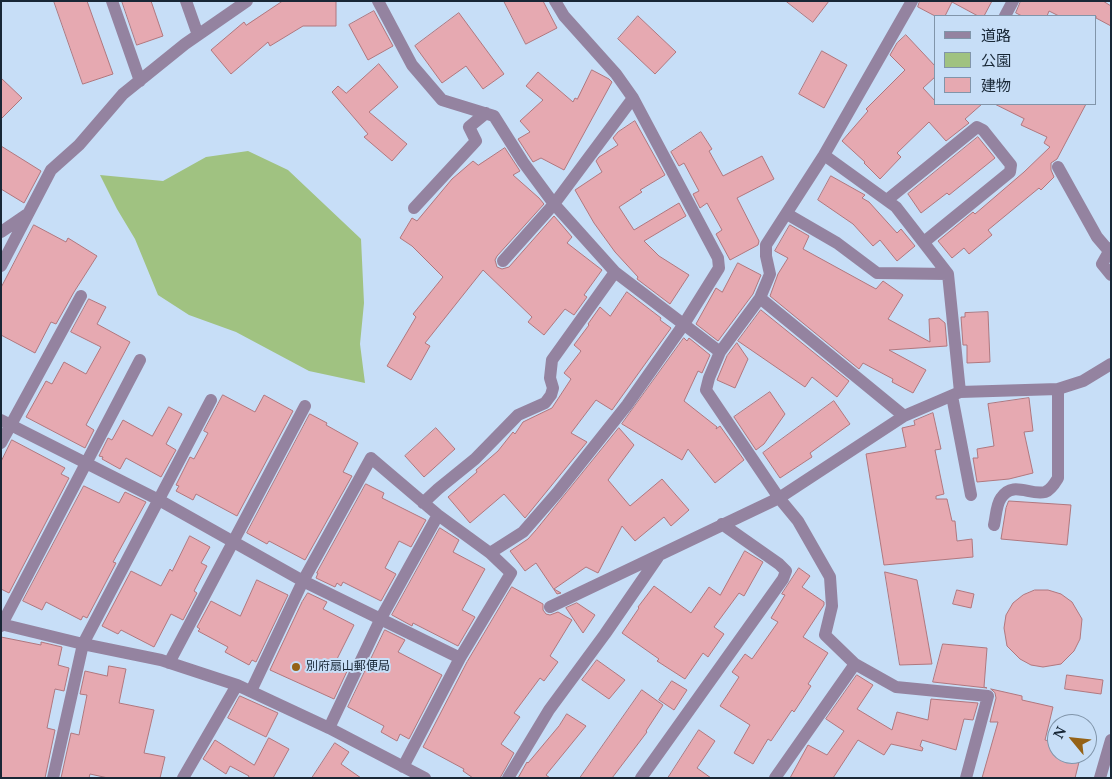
<!DOCTYPE html>
<meta charset="utf-8">
<style>
body{margin:0}
#map{position:relative;width:1112px;height:779px;overflow:hidden;background:#c7def7;font-family:"Noto Serif","Noto Sans JP",serif}
canvas{display:block}
.frame{position:absolute;inset:0;border:2px solid #182736;pointer-events:none}
.legend{position:absolute;left:934px;top:15px;width:162px;height:90px;box-sizing:border-box;background:#c7def7;border:1px solid #8195aa;margin:0;padding:6px 9px;list-style:none;font-size:15px;color:#182736}
.legend li{display:flex;align-items:center;gap:10px;height:25px}
.legend b{width:25px;border:1px solid #8195aa}
.north{position:absolute;left:1047px;top:714px;width:50px;height:50px;box-sizing:border-box;background:#c7def7;border:1px solid #8195aa;border-radius:50%;rotate:298deg;font-size:14px;font-weight:700;line-height:20px;text-align:center;color:#182736}
.north::after{content:'';display:block;margin:auto;width:18px;height:22px;background:#956216;clip-path:polygon(50% 0,100% 100%,50% 72%,0 100%)}
</style>
<div id="map">
<canvas width="1112" height="779"></canvas>
<div class="frame"></div>
<ul class="legend">
<li><b style="height:6px;background:#9483a0"></b>道路</li>
<li><b style="height:14px;background:#a0c281"></b>公園</li>
<li><b style="height:14px;background:#e6a9b1"></b>建物</li>
</ul>
<div class="north">N</div>
</div>
<script>
const context = document.querySelector('canvas').getContext('2d');
context.lineJoin = 'round';
function fillPath(path, color) { context.fillStyle = color; context.fill(path, 'evenodd'); }
function stroke(path, color, width, dash) { context.strokeStyle = color; context.lineWidth = width; context.lineCap = dash ? 'butt' : 'round'; context.setLineDash(dash || []); context.stroke(path); }
function write(font, color, halo, rows, align = 'center') {
  context.font = font + ' "Noto Serif","Noto Sans JP",serif'; context.lineWidth = 4; context.setLineDash([]); context.textBaseline = 'middle'; context.strokeStyle = halo; context.fillStyle = color; for (const [text, x, y, turn = 0] of rows) {
    context.save(); context.translate(x, y); context.rotate((+turn || 0) * Math.PI / 180); context.textAlign = isNaN(turn) ? turn : align; if (halo) context.strokeText(text, 0, 0); context.fillText(text, 0, 0); context.restore();
  }
}
const green = new Path2D(`
 M248 151 288 170 361 239 364 303 360 344 365 383 309 371 236 332 189 315 158 295 135 239 117 209 100 175 163 181 206 157Z`);
const building = new Path2D(`
 M54 1H87L113 74 83 84Z
 M122 1H151L163 36 137 45Z
 M283 1H336V26H303L270 46 268 42 231 74 211 50 244 22 246 25Z
 M504 1H543L557 28 526 44Z
 M786 1H829L813 22Z
 M920 1H992L984 16H978L952 2 945 16H935L918 7Z
 M1021 1H1103L1111 6V26L1096 18V16H1059L1049 11 1047 16H1022L1016 13Z
 M374 11 393 46 368 60 349 25Z
 M459 13 504 74 483 89 466 66 442 83 415 46Z
 M638 16 676 52 655 74 618 39Z
 M906 35 936 67V76L923 88 936 102V104H982L965 119 969 123 946 141 929 122 897 153 901 157 880 179 864 163 865 162 842 141 868 111 866 109 905 70 890 55 897 43Z
 M822 51 847 65 824 108 799 94Z
 M379 64 398 87 369 112 407 144 392 161 364 137 368 134 332 92 338 86 346 93Z
 M592 70 609 79 612 82 564 170 541 158 533 162 518 139 530 132 520 121 543 100 526 86 538 72 573 102 575 98 577 99Z
 M1 78 22 98 1 119Z
 M995 104H1086L1057 159 1051 163V170L1054 177 1041 190 1039 188 988 230 992 235 969 254 964 248 952 258 938 241 973 212 975 214 1024 172 1050 147 1044 143 1047 137 1021 125 1024 119Z
 M635 121 665 175 640 190 642 192 619 207 634 230 679 203 686 216 644 241 659 256 689 275 670 304 637 279 638 277 615 252 594 223 575 190 602 172 596 161 599 157 618 145 613 138 618 132Z
 M701 132 712 149 709 151 723 176 762 156 774 179 737 198 759 241 758 245 730 260 716 234 722 230 707 203 700 208 693 194 699 191 684 163 679 166 671 152Z
 M978 137 995 158 949 195 947 193 921 213 908 194Z
 M1 146 41 171 24 203 1 189Z
 M505 148 520 171 513 175 539 198 544 204 497 256 495 260 497 267 502 269 509 267 554 216 572 237 567 243 602 270 584 295 587 297 574 315 565 309 544 335 528 322 532 317 483 270 425 343 430 346 411 380 387 366 416 317 413 314 443 277 412 246 400 238 412 218 417 221 452 179 473 161 478 165Z
 M831 176 865 195 862 198 869 202 897 233 901 229 915 246 897 261 880 240 873 246 853 224 818 200Z
 M34 225 66 242 68 238 97 256 74 292 56 324 51 322 35 353 1 335V288Z
 M790 225 809 236 803 249 876 289 883 281 903 295 888 319 930 342 929 319 939 318 945 323 947 346 889 350 926 370 913 393 892 382 893 379 863 363 859 369 770 296 778 274 788 258 775 251Z
 M738 263 761 275 753 294 718 341 696 324 716 288 722 292Z
 M627 292 661 318 660 320 671 328 612 410 596 400 571 433 587 442 525 518 504 494 470 523 448 497 477 472 476 470 498 451 513 432 515 434 523 422 552 408 571 379 564 373 581 351 574 345 589 325 588 324 600 307 610 316Z
 M89 299 106 307 97 324 130 342 86 425 94 430 85 448 26 417 46 381 52 384 64 362 86 374 101 347 71 332Z
 M761 310 849 381 837 397 812 377 805 387 738 341Z
 M988 312 990 362 967 363V345H963L961 317H965V313Z
 M684 338 687 341 689 338 710 355 702 373 698 371 684 401 717 427 716 429 720 426 744 460 715 483 688 449 682 460 622 424Z
 M737 343 748 359 735 388 717 380 727 356Z
 M770 392 785 414 764 444 756 450 734 417Z
 M223 395 255 412 264 395 293 411 237 516 196 494 193 500 176 491 179 486 176 485 190 457 194 459 208 433 204 431Z
 M1029 398 1033 431 1024 432 1033 473 1009 479 977 482 973 458H978L977 449 994 446 988 404Z
 M834 401 850 424 810 453 812 457 780 478 763 453Z
 M169 407 182 414 166 444 176 450 161 477 126 458 120 469 102 459 103 457 99 456 108 438 112 440 123 420 152 436Z
 M933 413 941 449 935 450 944 494 936 496V499H947L952 521H955L957 541 972 539 973 557 884 565 866 454 906 447 902 428 915 425 914 421Z
 M310 414 327 423 326 425 358 443 343 472 352 476 305 560 269 541 267 544 247 533Z
 M436 428 455 449 424 477 405 456Z
 M619 428 634 445 608 480 630 506 662 479 689 510 671 526 664 517 635 541 622 526 598 573 586 567 554 589 561 593 557 594 536 563 525 571 510 551 528 539 536 530Z
 M12 440 65 468 61 474 69 478 9 593 1 589V462Z
 M366 484 384 493 382 498 426 520 411 547 399 541 385 568 396 574 381 601 343 582 341 586 337 583 335 587 316 578 318 573H317Z
 M84 486 119 503 125 492 146 502 113 562 116 563 87 618 83 616 81 620 46 602 42 610 23 601Z
 M1009 501 1071 505 1067 545 1001 539 1006 508Z
 M440 528 459 540 453 552 485 569 462 610 475 617 458 646 413 623 412 626 392 615Z
 M190 536 210 547 201 563 207 566 194 591 197 593 183 620 171 614 154 647 121 630 118 634 102 626 131 571 161 586 170 569 172 571Z
 M745 551 763 562 744 596 739 593 714 627 724 634 708 657 703 653 685 679 657 661 659 659 622 633 639 608 638 607 654 586 691 613 709 587 720 595Z
 M799 568 810 576 802 587 824 602V605L803 637 828 653 808 684 811 686 794 712 792 710 771 741 768 739 753 764 734 753 750 725 720 706 739 677 732 672 745 654 752 659 778 622 771 618 785 595 782 594Z
 M885 572 917 580 932 664 900 665Z
 M257 580 288 595 256 662 252 660 249 665 225 652 228 647 198 631 200 629 197 627 211 601 240 616Z
 M512 587 543 604V610L546 614 550 615 558 612 572 620 550 656 558 662 544 681 540 678 514 713 520 717 501 744 514 753 500 778H473L463 771 464 769 423 747 467 662Z
 M957 590 974 594 971 608 953 604Z
 M1035 590H1048L1061 594 1072 602 1082 619 1080 639 1074 651 1061 664 1043 667 1031 665 1020 659 1007 646 1004 628 1006 615 1013 603 1023 595Z
 M308 593 327 602 323 609 354 625 336 661 349 667 334 699 270 670 302 602Z
 M577 603 595 615 583 633 566 608Z
 M385 630 405 640 398 652 442 675 409 739 400 734 397 741 381 732 384 726 348 707Z
 M1 637 41 645V642L62 647 58 665 69 668 64 691 55 689 47 728 55 730 45 778H1Z
 M943 644 987 648 984 687 987 688 933 682Z
 M597 660 625 680 609 699 582 680Z
 M109 666 126 669 119 703 154 710 144 753 165 757 160 778H108L90 774 89 778H61L71 733 79 735 87 695 80 694 85 671 107 676Z
 M857 675 873 685 857 709 892 730 897 712 928 720 931 699 978 703 973 720 964 719 956 750 922 740 920 746 923 748 922 751 891 744 884 755 858 740 833 778H790L808 745 827 755 844 731 826 719Z
 M1067 675 1103 680 1101 694 1065 689Z
 M672 681 687 690 674 710 659 700Z
 M991 689 1022 696V700L1053 707 1045 740 1057 743V754H1081L1075 778H982L998 722H990L996 698 995 693Z
 M642 690 663 705 646 731 647 732 612 778H580Z
 M240 696 278 713 266 737 228 718Z
 M567 714 586 726 546 775 550 778H518L527 762 528 763 559 726Z
 M699 730 715 741 697 768 711 778H668Z
 M269 738 289 749 273 778H248L249 776 230 766 226 774 203 759 215 740 254 765Z
 M335 743 349 752 341 764 361 778H312Z`);
const minor = new Path2D(`
 M112 1 140 81
 M186 1 198 35
 M378 1 412 65 442 100 494 116 523 162 554 204 615 272 720 352
 M912 1 824 155 766 245V256L770 274 760 298 720 352 709 378 706 390 779 498 798 521 830 577 832 606 825 635 855 664 896 687 988 696 966 778
 M1005 16 1013 1
 M824 155 896 207 948 274 960 392
 M1058 167 1097 237 1109 251
 M887 200 977 127 983 130 1011 165 1010 172 924 242
 M414 208 476 141 469 127 486 113
 M787 214 837 243 877 273 948 274
 M1 232 26 215
 M1111 248 1102 264 1111 275
 M503 261 554 204 633 98
 M1 266 51 170 79 145 123 94 185 44 247 1
 M760 298 904 416
 M952 396 971 495
 M1 420 159 500 303 581 460 658
 M1 443 81 296
 M423 503 438 489 475 459 518 415 545 403 551 395 553 388 550 378 552 360 615 272
 M994 525C996 517 996 505 1001 498 1013 480 1030 496 1045 492 1051 490 1055 483 1058 478V389
 M490 553 523 532 557 493 627 405 684 324 719 268 718 258 633 98 616 74 564 16 555 1
 M550 607 779 498 904 416 960 392 1058 389 1083 381 1111 364
 M1 624 83 644 161 660 237 685 329 728 425 778
 M1 626 140 360
 M169 663 305 406
 M251 691 303 581 371 458 438 515 490 553 511 573 460 658 403 767
 M329 728 381 618 438 515
 M53 778 83 644 211 400
 M183 778 237 685
 M508 778 549 710 605 634 658 557
 M641 778 783 579 786 571 779 564 722 524
 M775 778 855 664
 M1100 778 1111 740`);
const markers = [
 [296,667,5,"#956216"]
];
const poiNames = [
 ["別府扇山郵便局",306,667]
];
fillPath(green, '#a0c281');
fillPath(building, '#e6a9b1');
stroke(building, '#b0777e', 1);
stroke(minor, '#9483a0', 12);
for (const [x, y, r, color] of markers) { const dot = new Path2D(); dot.arc(x, y, r, 0, 2 * Math.PI); context.fillStyle = color; context.fill(dot); stroke(dot, '#c7def7', 2); }
write('12px', '#182736', '#c7def7', poiNames, 'left');
</script>
